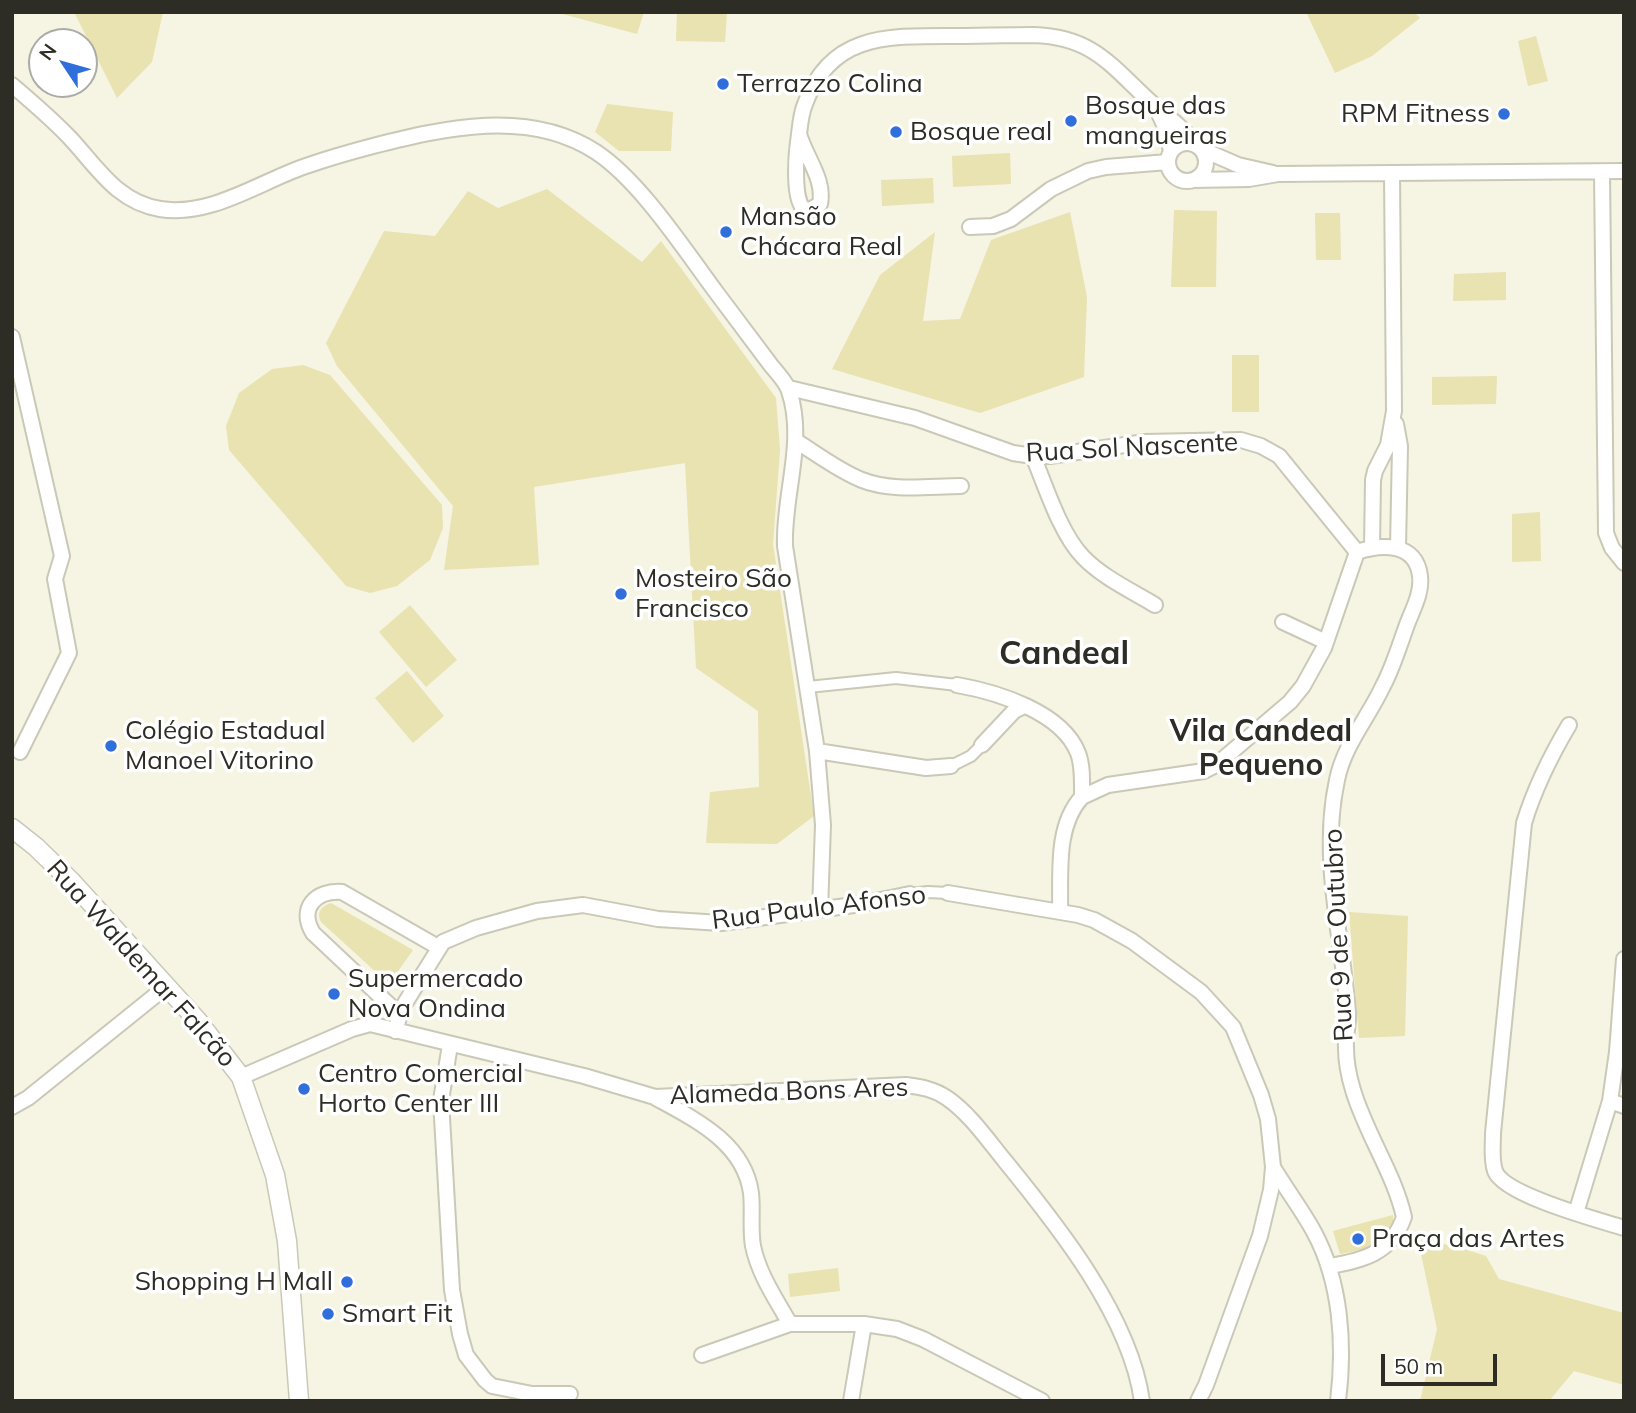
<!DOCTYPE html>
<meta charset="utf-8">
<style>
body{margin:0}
#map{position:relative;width:1636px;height:1413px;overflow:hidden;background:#f6f4e2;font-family:Mulish,sans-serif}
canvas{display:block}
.frame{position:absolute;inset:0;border:14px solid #2d2d26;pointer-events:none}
.north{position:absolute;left:28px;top:28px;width:70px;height:70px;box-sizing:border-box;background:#fff;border:2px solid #ababa8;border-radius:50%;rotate:306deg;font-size:19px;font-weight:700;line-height:28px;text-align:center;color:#2d2d26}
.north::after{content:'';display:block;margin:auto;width:24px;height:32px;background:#306edc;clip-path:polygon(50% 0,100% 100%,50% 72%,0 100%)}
.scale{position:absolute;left:1381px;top:1354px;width:116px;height:32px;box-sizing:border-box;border:4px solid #2d2d26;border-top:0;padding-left:9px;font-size:21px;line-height:24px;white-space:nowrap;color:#2d2d26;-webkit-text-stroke:5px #fff;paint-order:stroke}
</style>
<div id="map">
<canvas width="1636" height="1413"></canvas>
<div class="frame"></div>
<div class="north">N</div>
<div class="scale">50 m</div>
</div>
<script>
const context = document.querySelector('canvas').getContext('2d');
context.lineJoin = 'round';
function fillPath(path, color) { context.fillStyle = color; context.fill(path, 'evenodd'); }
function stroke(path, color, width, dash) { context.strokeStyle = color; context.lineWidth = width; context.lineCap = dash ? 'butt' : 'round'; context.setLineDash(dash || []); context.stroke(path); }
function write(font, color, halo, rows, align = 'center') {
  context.font = font + ' Mulish,sans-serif'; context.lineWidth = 7; context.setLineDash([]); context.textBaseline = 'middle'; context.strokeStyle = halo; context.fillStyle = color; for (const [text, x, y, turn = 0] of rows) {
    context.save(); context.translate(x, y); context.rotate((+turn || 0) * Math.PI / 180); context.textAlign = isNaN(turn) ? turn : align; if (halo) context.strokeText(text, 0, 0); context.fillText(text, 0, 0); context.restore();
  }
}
const green = new Path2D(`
 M74 12H163L152 62 117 98Z
 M555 12H644L637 34Z
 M677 12H727L725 42 676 41Z
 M1306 12H1414L1420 18 1372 56 1335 73Z
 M1536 36 1548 81 1528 86 1518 41Z
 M607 104 673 112 671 151H619L595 132Z
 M1010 153 1011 184 953 187 952 156Z
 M933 178 934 203 882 206 881 180Z
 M547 189 642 262 661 241 776 398 780 450 773 544 814 816 777 844 706 843 710 792 759 787 758 711 696 668 685 463 534 487 539 565 444 570 453 506 337 366 326 343 384 231 435 236 468 191 498 208Z
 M1174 210 1217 211 1216 287H1171Z
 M1070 212 1087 297 1084 377 980 413 832 369 880 275 935 232 923 321 960 319 991 240Z
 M1315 213H1340L1341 260H1316Z
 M1506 272V300L1453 301 1454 274Z
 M1232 355H1259V412H1232Z
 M303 365 330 375 442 505 443 528 430 560 397 586 370 593 346 586 229 450 226 426 239 393 272 369Z
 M1497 376 1496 404 1432 405V377Z
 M1540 512 1541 561 1512 562V514Z
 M410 605 457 660 426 687 379 632Z
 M407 671 444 716 413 743 375 698Z
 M331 903 413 950 389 984 321 922C316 913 321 906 331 903Z
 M1349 912 1408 916 1405 1036 1359 1038Z
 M1393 1215 1394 1230 1370 1248 1340 1254 1333 1231Z
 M1418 1240 1455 1246 1486 1256 1499 1279 1624 1313V1385L1574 1371 1549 1401H1420L1437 1329Z
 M838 1268 840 1291 790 1297 788 1274Z`);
const pedestrian = new Path2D(`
 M808 687 896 678 957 685
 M951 766 971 756 982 745
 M910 894 928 892 948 893`);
const minor = new Path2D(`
 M12 85C32 102 52 119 70 138 97 167 117 202 160 209 210 217 258 183 303 167 326 159 350 152 373 146 444 128 529 108 596 152 640 181 684 249 716 292 734 316 752 340 770 364 776 372 786 381 789 391 806 441 783 495 785 546L817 751 823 825 820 910
 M1156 107 1166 129 1171 151
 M799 134C806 158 825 179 820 204L810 210 804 209C793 200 796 156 798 142 800 129 800 116 805 104 830 35 885 36 947 36 976 36 1005 35 1034 35 1096 37 1113 69 1155 106 1171 119 1185 130 1198 146
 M1168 162a19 19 0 1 1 38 0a19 19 0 1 1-38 0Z
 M1201 149 1238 165 1273 173
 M1602 172 1606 533 1612 548 1624 563
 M1193 180 1249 179 1278 174 1624 171
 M970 227 993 226 1011 219 1051 189 1088 171 1106 167 1168 162
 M12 337 62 556 55 579 69 653 20 752
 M789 388 915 418 1013 453 1033 456H1050L1145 442 1241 440 1261 446 1279 456 1357 552
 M1396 424 1400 446 1398 548
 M796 441C817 454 839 471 862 480 892 492 930 486 961 486
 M1033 456C1046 487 1060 533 1083 557 1102 577 1132 591 1155 605
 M1372 547 1373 480 1375 471 1388 445 1394 411 1392 173
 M1283 622 1326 642
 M957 685C997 692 1062 712 1078 753 1083 766 1082 782 1082 797 1055 826 1061 874 1060 912
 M1569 725C1550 757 1535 787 1524 823L1493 1133C1493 1145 1491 1159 1495 1171 1504 1195 1598 1220 1624 1228
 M982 745 1014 711 1024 706
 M817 751 926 768 951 766
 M1082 797 1108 785 1204 771 1216 765 1290 702 1303 686 1324 648 1357 552
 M948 893 1078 915 1094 920 1132 941 1201 992 1233 1027 1261 1095 1268 1119 1273 1167 1271 1190 1260 1236 1206 1385 1198 1401
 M399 1014 313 933C298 908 316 890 342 892L438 947
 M395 1031 402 1008 443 942 476 928 537 911 583 905 658 919 721 923 861 904 910 894
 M450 1045 441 1100 452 1290 460 1334 466 1355 485 1380 492 1386 532 1394H570
 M241 1077 352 1029 370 1024 584 1076 655 1097 906 1085C921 1087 934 1089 947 1098 970 1114 987 1139 1005 1161 1058 1226 1130 1316 1142 1401
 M656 1098C696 1120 744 1143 751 1193 753 1210 750 1229 753 1246 759 1275 776 1299 790 1324
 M1610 1101 1624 1106
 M12 1107 28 1098 167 986
 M1273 1167C1286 1189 1302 1210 1314 1232 1341 1282 1345 1345 1338 1401
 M1576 1213 1610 1101 1617 1052 1624 959
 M1329 1266C1362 1261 1392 1253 1404 1217 1394 1173 1366 1134 1353 1090 1349 1077 1346 1062 1346 1048 1345 1036 1349 1024 1348 1012 1342 934 1320 858 1337 780 1344 745 1368 718 1383 686 1394 665 1400 643 1408 622 1414 607 1422 592 1420 576 1416 542 1381 544 1357 552
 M702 1355 790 1324H864L897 1329 923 1339 1042 1401
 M851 1401 864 1324`);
const tertiary = new Path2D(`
 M12 828 36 847 72 882 197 1020 241 1077 275 1175 287 1241 299 1401`);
const markers = [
 [723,84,7,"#306edc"],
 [1504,114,7,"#306edc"],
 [1071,121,7,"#306edc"],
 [896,132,7,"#306edc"],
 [726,232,7,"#306edc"],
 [621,594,7,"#306edc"],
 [111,746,7,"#306edc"],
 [334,994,7,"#306edc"],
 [304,1089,7,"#306edc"],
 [1358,1239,7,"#306edc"],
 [347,1282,7,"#306edc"],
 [328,1314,7,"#306edc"]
];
const poiNames = [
 ["Terrazzo Colina",737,84],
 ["Bosque das",1085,106],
 ["mangueiras",1085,136],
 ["RPM Fitness",1490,114,"right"],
 ["Bosque real",910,132],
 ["Mansão",740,217],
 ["Chácara Real",740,247],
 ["Mosteiro São",635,579],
 ["Francisco",635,609],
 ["Colégio Estadual",125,731],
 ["Manoel Vitorino",125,761],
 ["Supermercado",348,979],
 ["Nova Ondina",348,1009],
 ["Centro Comercial",318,1074],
 ["Horto Center III",318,1104],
 ["Praça das Artes",1372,1239],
 ["Shopping H Mall",333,1282,"right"],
 ["Smart Fit",342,1314]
];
const streetNames = [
 ["Rua Sol Nascente",1132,448,-3],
 ["Rua Paulo Afonso",819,908,-7],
 ["Rua 9 de Outubro",1339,935,-93],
 ["Rua Waldemar Falcão",141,964,48],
 ["Alameda Bons Ares",789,1092,-2]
];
const quarterNames = [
 ["Vila Candeal",1261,732],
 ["Pequeno",1261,766]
];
const districtNames = [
 ["Candeal",1064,654]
];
fillPath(green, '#e9e2b1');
stroke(pedestrian, '#cac8b7', 14);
stroke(minor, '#cac8b7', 18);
stroke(tertiary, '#cac8b7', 21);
stroke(pedestrian, '#fff', 10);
stroke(minor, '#fff', 14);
stroke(tertiary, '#fff', 18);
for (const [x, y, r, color] of markers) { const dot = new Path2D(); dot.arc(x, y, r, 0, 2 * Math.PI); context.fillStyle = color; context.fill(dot); stroke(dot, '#fff', 2.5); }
write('26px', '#2d2d26', '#fff', poiNames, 'left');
write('26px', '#2d2d26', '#fff', streetNames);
write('bold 30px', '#2d2d26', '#fff', quarterNames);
write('bold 33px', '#2d2d26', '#fff', districtNames);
</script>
